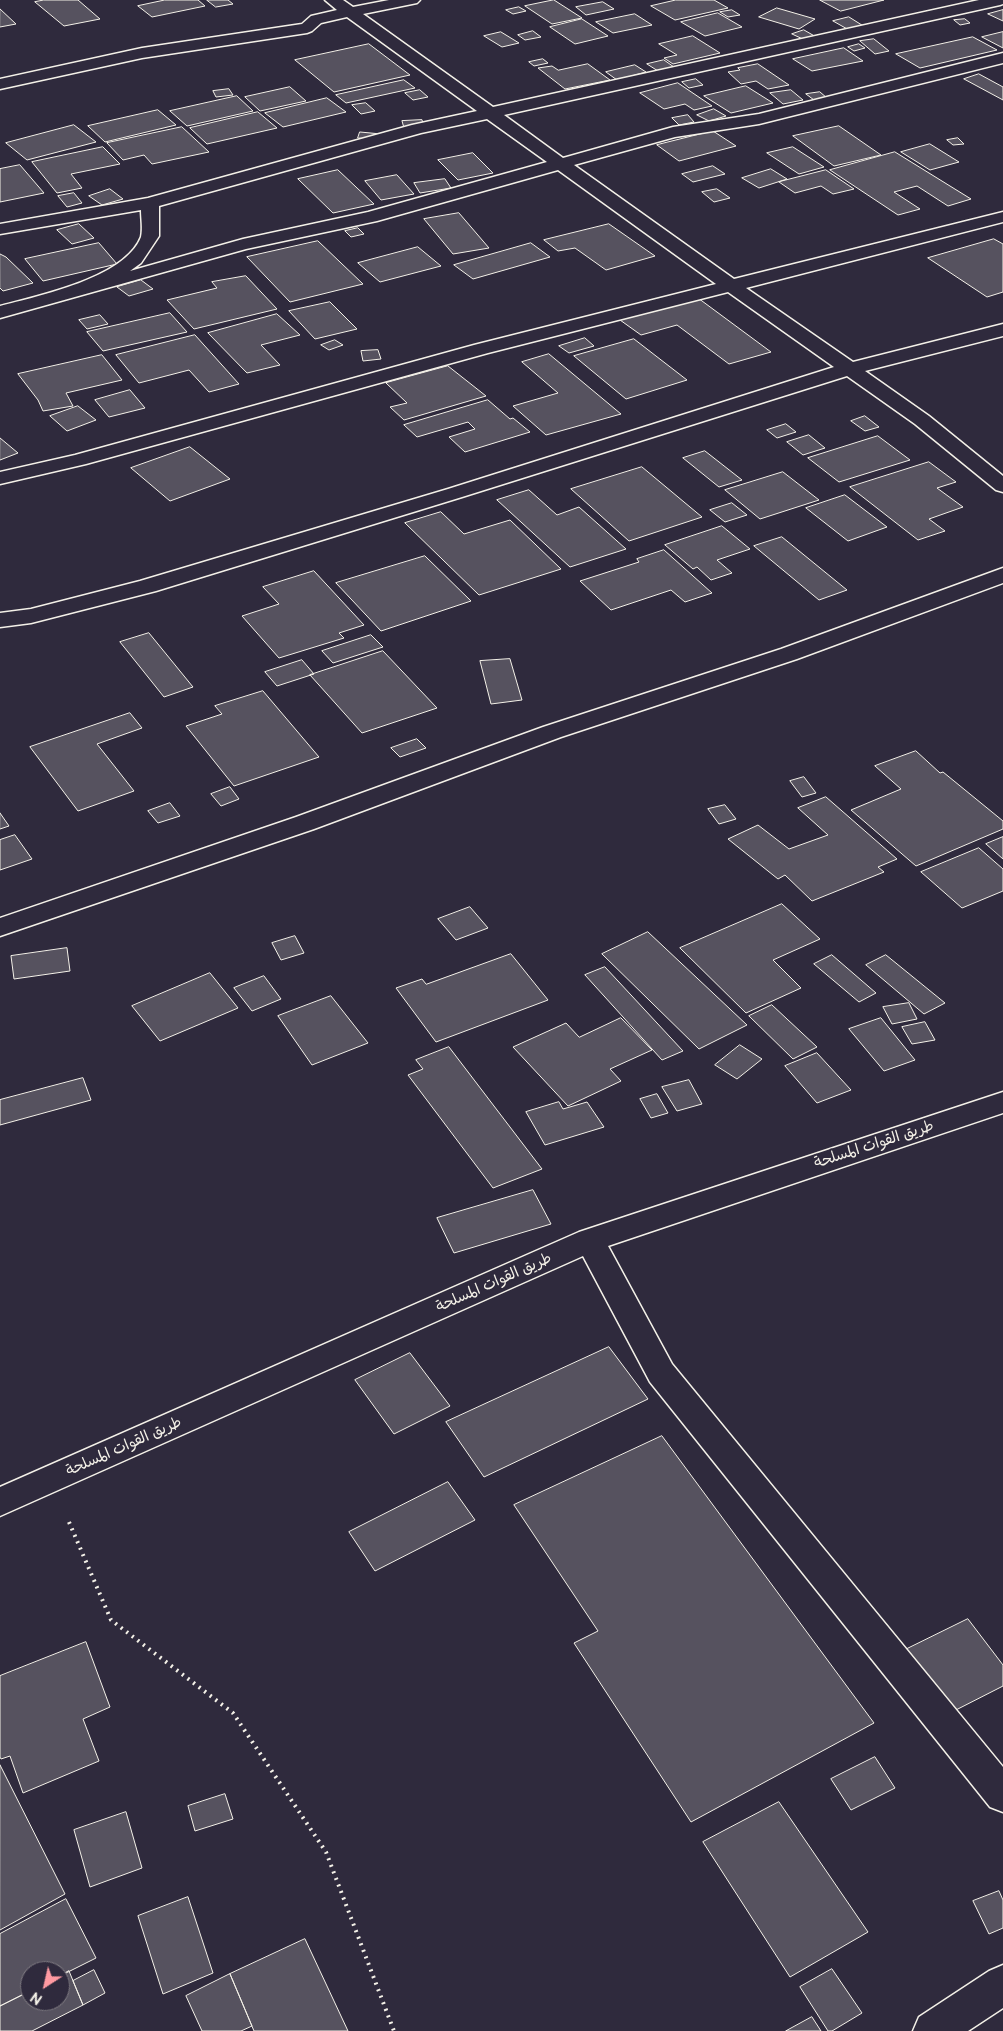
<!DOCTYPE html>
<meta charset="utf-8">
<style>
body{margin:0}
#map{position:relative;width:1003px;height:2031px;overflow:hidden;background:#2f2a3d;font-family:"Balsamiq Sans",sans-serif}
canvas{display:block}
.north{position:absolute;left:20px;top:1961px;width:50px;height:50px;box-sizing:border-box;background:#2f2a3d;border:1px solid #7e7a81;border-radius:50%;rotate:215deg;font-size:14px;font-weight:700;line-height:20px;text-align:center;color:#f4f1e8}
.north::after{content:'';display:block;margin:auto;width:18px;height:22px;background:#ff9aa2;clip-path:polygon(50% 0,100% 100%,50% 72%,0 100%)}
</style>
<div id="map">
<canvas width="1003" height="2031"></canvas>
<div class="north">N</div>
</div>
<script>
const context = document.querySelector('canvas').getContext('2d');
context.lineJoin = 'round';
function fillPath(path, color) { context.fillStyle = color; context.fill(path, 'evenodd'); }
function stroke(path, color, width, dash) { context.strokeStyle = color; context.lineWidth = width; context.lineCap = dash ? 'butt' : 'round'; context.setLineDash(dash || []); context.stroke(path); }
function write(font, color, halo, rows, align = 'center') {
  context.font = font + ' "Balsamiq Sans","Playpen Sans Arabic",sans-serif'; context.lineWidth = 4; context.setLineDash([]); context.textBaseline = 'middle'; context.strokeStyle = halo; context.fillStyle = color; for (const [text, x, y, turn = 0] of rows) {
    context.save(); context.translate(x, y); context.rotate((+turn || 0) * Math.PI / 180); context.textAlign = isNaN(turn) ? turn : align; if (halo) context.strokeText(text, 0, 0); context.fillText(text, 0, 0); context.restore();
  }
}
const building = new Path2D(`
 M44 0H78L100 19 64 26 35 2Z
 M165 0H198L205 6 152 17 138 6Z
 M207 0H228L233 4 216 7Z
 M554 0 582 18 552 24 525 6Z
 M676 0H714L728 8 675 20 651 6Z
 M820 0H884L841 11Z
 M603 2 614 9 586 15 576 7Z
 M519 7 526 11 513 14 506 10Z
 M777 8 815 19 799 29 759 17Z
 M0 9 16 24 0 27Z
 M732 10 740 15 728 17 720 12Z
 M1003 10V21L988 14Z
 M718 13 742 27 705 36 681 22Z
 M635 14 652 25 613 33 596 22Z
 M849 17 865 27 849 30 833 21Z
 M582 19 608 36 575 44 550 27Z
 M965 19 970 23 960 25 954 20Z
 M804 30 818 38 807 41 792 34Z
 M533 31 541 37 525 40 518 35Z
 M501 32 519 43 502 47 484 36Z
 M1003 32V48L982 37Z
 M693 36 720 53 673 64 664 58 677 55 659 44Z
 M973 37 997 50 920 68 896 54Z
 M874 39 889 51 875 54 860 41Z
 M369 44 410 75 334 92 295 60Z
 M859 44 865 48 854 51 848 47Z
 M844 48 863 61 812 71 793 59Z
 M543 59 548 63 534 66 529 62Z
 M664 60 674 67 658 71 647 64Z
 M588 64 610 80 565 89 538 68 552 66 558 70Z
 M758 64 789 85 768 89 756 81 741 84 728 72 740 70 738 68Z
 M635 65 646 72 617 80 606 72Z
 M979 74 1003 87V100L964 79Z
 M696 79 703 85 689 88 682 82Z
 M404 80 415 88 346 103 336 95Z
 M678 83 712 106 694 110 685 104 664 109 640 93Z
 M746 86 773 103 731 113 704 96Z
 M290 87 306 101 260 111 245 97Z
 M229 89 233 95 216 97 213 91Z
 M420 90 428 97 413 100 405 93Z
 M791 90 803 100 783 104 770 93Z
 M820 92 827 98 814 100 806 94Z
 M237 96 253 111 187 126 170 111Z
 M327 98 346 112 283 127 265 113Z
 M366 103 375 111 361 114 352 105Z
 M714 109 726 116 709 121 697 115Z
 M158 110 176 125 105 142 88 126Z
 M258 112 277 128 207 144 190 128Z
 M688 115 694 122 679 125 672 118Z
 M422 120 424 127 404 128 402 121Z
 M74 125 96 142 27 160 6 143Z
 M839 126 881 155 834 166 793 136Z
 M182 127 209 152 152 164 144 155 123 160 107 143Z
 M713 131 736 146 679 161 657 145Z
 M360 132 381 134 378 140 358 138Z
 M958 138 964 144 953 145 947 140Z
 M930 144 959 162 930 170 901 152Z
 M103 147 120 164 71 174 82 188 57 193 32 162Z
 M793 147 824 167 799 174 767 153Z
 M895 152 971 199 948 206 917 186 894 192 920 209 898 215 830 170Z
 M473 153 493 173 458 180 438 160Z
 M20 165 44 193 0 202V169Z
 M713 166 725 174 693 182 682 174Z
 M771 169 787 179 759 188 742 178Z
 M338 170 374 204 333 213 298 179Z
 M826 170 854 189 833 194 821 186 795 193 779 182Z
 M397 175 414 194 381 200 365 181Z
 M445 179 451 188 420 193 414 183Z
 M110 189 123 199 102 205 89 196Z
 M717 189 730 198 714 202 702 192Z
 M74 193 82 203 67 207 58 196Z
 M459 213 489 248 453 254 424 219Z
 M79 224 94 238 72 244 57 230Z
 M609 224 655 256 606 270 575 248 558 251 544 240Z
 M358 228 364 234 351 237 345 231Z
 M994 239 1003 244V292L987 297 928 258Z
 M318 241 363 284 290 302 247 257Z
 M99 243 117 264 43 281 25 259Z
 M531 243 550 257 473 279 454 265Z
 M418 247 441 266 380 282 358 263Z
 M0 254 6 257 33 283 3 291 0 288Z
 M246 276 277 309 194 329 167 300 217 288 212 282Z
 M141 280 153 289 129 296 117 287Z
 M698 298 771 352 729 364 677 325 641 335 620 320Z
 M330 302 357 329 315 339 289 311Z
 M170 313 187 332 103 351 87 332Z
 M277 314 300 335 261 345 280 365 247 373 208 333Z
 M100 315 108 324 87 329 79 320Z
 M195 335 239 384 209 392 189 370 139 383 116 355Z
 M585 338 594 346 569 353 559 346Z
 M634 339 687 380 626 399 574 356Z
 M335 340 343 345 329 350 321 345Z
 M378 350 381 359 363 361 361 351Z
 M549 354 621 414 546 435 513 406 558 393 522 362Z
 M102 355 122 380 66 393 73 406 43 411 38 400 18 374Z
 M448 366 486 396 404 420 390 407 407 403 386 383Z
 M130 390 145 408 109 417 95 400Z
 M488 400 510 419 513 418 530 432 465 452 449 437 475 429 468 422 417 437 404 425Z
 M78 406 96 420 67 431 50 416Z
 M865 416 879 427 865 431 851 421Z
 M786 424 796 432 777 438 767 430Z
 M809 435 825 448 803 455 787 442Z
 M878 436 910 460 839 482 808 458Z
 M0 438 18 453 0 460Z
 M190 447 230 479 170 501 131 468Z
 M705 451 742 480 719 487 683 458Z
 M929 462 956 482 937 488 963 507 929 519 945 531 918 540 850 487Z
 M642 467 702 517 629 541 571 489Z
 M783 472 819 500 760 519 725 490Z
 M529 490 557 515 579 507 626 549 570 567 497 500Z
 M845 495 887 527 848 541 806 508Z
 M732 503 747 515 725 522 710 510Z
 M441 512 464 534 510 520 561 569 479 595 405 523Z
 M722 526 750 549 717 560 732 573 711 580 697 567 693 569 665 545Z
 M782 537 847 590 819 600 754 546Z
 M664 550 712 593 685 602 671 590 611 610 580 581 639 562 637 559Z
 M425 556 471 601 381 631 336 583Z
 M314 571 364 625 339 633 344 638 279 658 242 616 279 604 263 587Z
 M149 633 193 687 164 697 120 642Z
 M371 635 383 647 333 663 322 651Z
 M383 651 437 708 362 733 310 675Z
 M510 659 522 700 491 704 480 661Z
 M302 660 314 674 277 686 265 672Z
 M263 691 319 757 234 786 186 726 222 714 215 706Z
 M130 713 142 728 97 744 134 791 78 811 30 747Z
 M417 739 426 748 400 757 391 748Z
 M916 751 940 773 943 772 1003 821V829L916 866 851 810 901 789 875 766Z
 M804 777 816 793 802 797 790 781Z
 M230 787 239 799 221 806 211 794Z
 M826 797 897 859 878 867 884 872 812 901 785 875 778 879 728 839 758 825 789 849 828 835 798 808Z
 M170 803 180 816 158 823 148 811Z
 M725 805 736 819 719 824 708 809Z
 M0 813 9 826 0 829Z
 M15 835 32 859 0 870V840Z
 M1003 837V859L986 844Z
 M979 848 1003 869V891L962 908 921 872Z
 M782 904 820 939 773 960 801 988 746 1013 680 948Z
 M470 907 488 928 456 940 438 919Z
 M648 932 747 1025 699 1049 602 954Z
 M295 936 304 953 281 960 272 943Z
 M67 948 70 971 14 979 11 956Z
 M511 954 548 1000 436 1042 396 988 422 979 426 984Z
 M832 955 876 993 859 1002 814 964Z
 M886 955 945 1003 924 1014 866 965Z
 M605 967 683 1051 662 1060 585 975Z
 M210 973 238 1008 160 1041 132 1006Z
 M264 976 281 999 252 1011 234 988Z
 M331 996 368 1043 312 1065 278 1016Z
 M909 1003 917 1019 892 1024 883 1007Z
 M772 1005 817 1047 793 1059 749 1016Z
 M621 1018 652 1050 610 1069 621 1081 568 1106 513 1047 566 1023 579 1037Z
 M881 1018 915 1060 884 1071 849 1029Z
 M925 1022 935 1040 912 1044 902 1027Z
 M740 1045 762 1059 737 1079 715 1065Z
 M449 1047 542 1169 493 1188 408 1075 423 1069 416 1060Z
 M817 1053 851 1090 817 1103 785 1066Z
 M83 1078 91 1100 0 1125V1100Z
 M689 1080 702 1104 677 1111 662 1087Z
 M657 1094 668 1113 651 1118 640 1099Z
 M559 1102 563 1109 587 1102 604 1127 545 1145 526 1112Z
 M533 1190 551 1224 454 1253 437 1218Z
 M609 1347 648 1399 484 1477 446 1422Z
 M410 1353 450 1406 394 1434 355 1380Z
 M662 1436 874 1723 691 1822 574 1643 598 1631 514 1505Z
 M448 1482 475 1520 375 1571 349 1532Z
 M968 1619 1003 1665V1686L950 1713 905 1650Z
 M86 1642 110 1707 83 1719 99 1761 23 1793 10 1756 1 1759 0 1757V1676Z
 M875 1757 895 1788 851 1810 831 1779Z
 M0 1765 65 1894 0 1930Z
 M225 1794 233 1819 195 1831 188 1806Z
 M779 1802 868 1932 790 1977 703 1842Z
 M126 1812 142 1868 90 1887 74 1830Z
 M999 1891 1003 1900V1928L989 1934 973 1901Z
 M188 1897 213 1973 163 1994 138 1916Z
 M66 1899 96 1958 60 1976V1971H30V1991L0 2006V1934Z
 M305 1939 348 2031H254L230 1974Z
 M832 1969 862 2013 832 2031H828L800 1987Z
 M94 1970 105 1993 83 2005 73 1981Z
 M69 1971 83 2005 32 2031H0V2006L30 1991V2001H60V1976Z
 M230 1974 252 2026 241 2031H202L186 1996Z
 M812 2017 821 2031H786Z`);
const path = new Path2D(`
 M69 1522 111 1620 233 1713 326 1852 394 2031`);
const minor = new Path2D(`
 M325 0H343L353 7 389 0H420L417 3 363 14 493 107 979 0H1003V4L1000 5 504 115 563 158 673 127 759 114 1003 53V63L759 124 675 137 574 165 734 279 1003 212V222L746 288 853 362 1003 324V336L865 371 929 416 1003 476V492L996 490 915 424 847 376 462 497 156 591 31 623 0 627V613L31 609 140 581 448 489 834 367 728 292 488 353 86 464 0 484V472L75 455 474 345 716 284 558 170 377 221 246 249 0 318V306C38 296 125 278 141 237 143 229 141 218 141 210L0 234V224L148 198 412 125 477 111 347 17 321 23 312 31 307 33 142 58 0 89V79L142 48 302 24 311 16 337 10ZM487 119 547 162 368 212 243 239 130 271 141 263 159 236V206L421 133Z
 M1003 568V583L797 659 561 737 314 829 0 936V918L296 817 543 727 781 649Z
 M1003 1092V1113L608 1246 672 1364 1003 1767V1812L990 1807 650 1382 583 1256 0 1516V1487L579 1232Z
 M1003 1965V2008L968 2031H913L919 2017 989 1971Z`);
const streetNames = [
 ["طريق القوات المسلحة",874,1145,-18],
 ["طريق القوات المسلحة",494,1283,-24],
 ["طريق القوات المسلحة",124,1447,-24]
];
fillPath(building, '#56525f');
stroke(building, '#f4f1e8', 1);
stroke(minor, '#f4f1e8', 3);
stroke(path, '#f4f1e8', 4, [2, 5]);
fillPath(minor, '#2f2a3d');
write('15px', '#f4f1e8', '#2f2a3d', streetNames);
</script>
